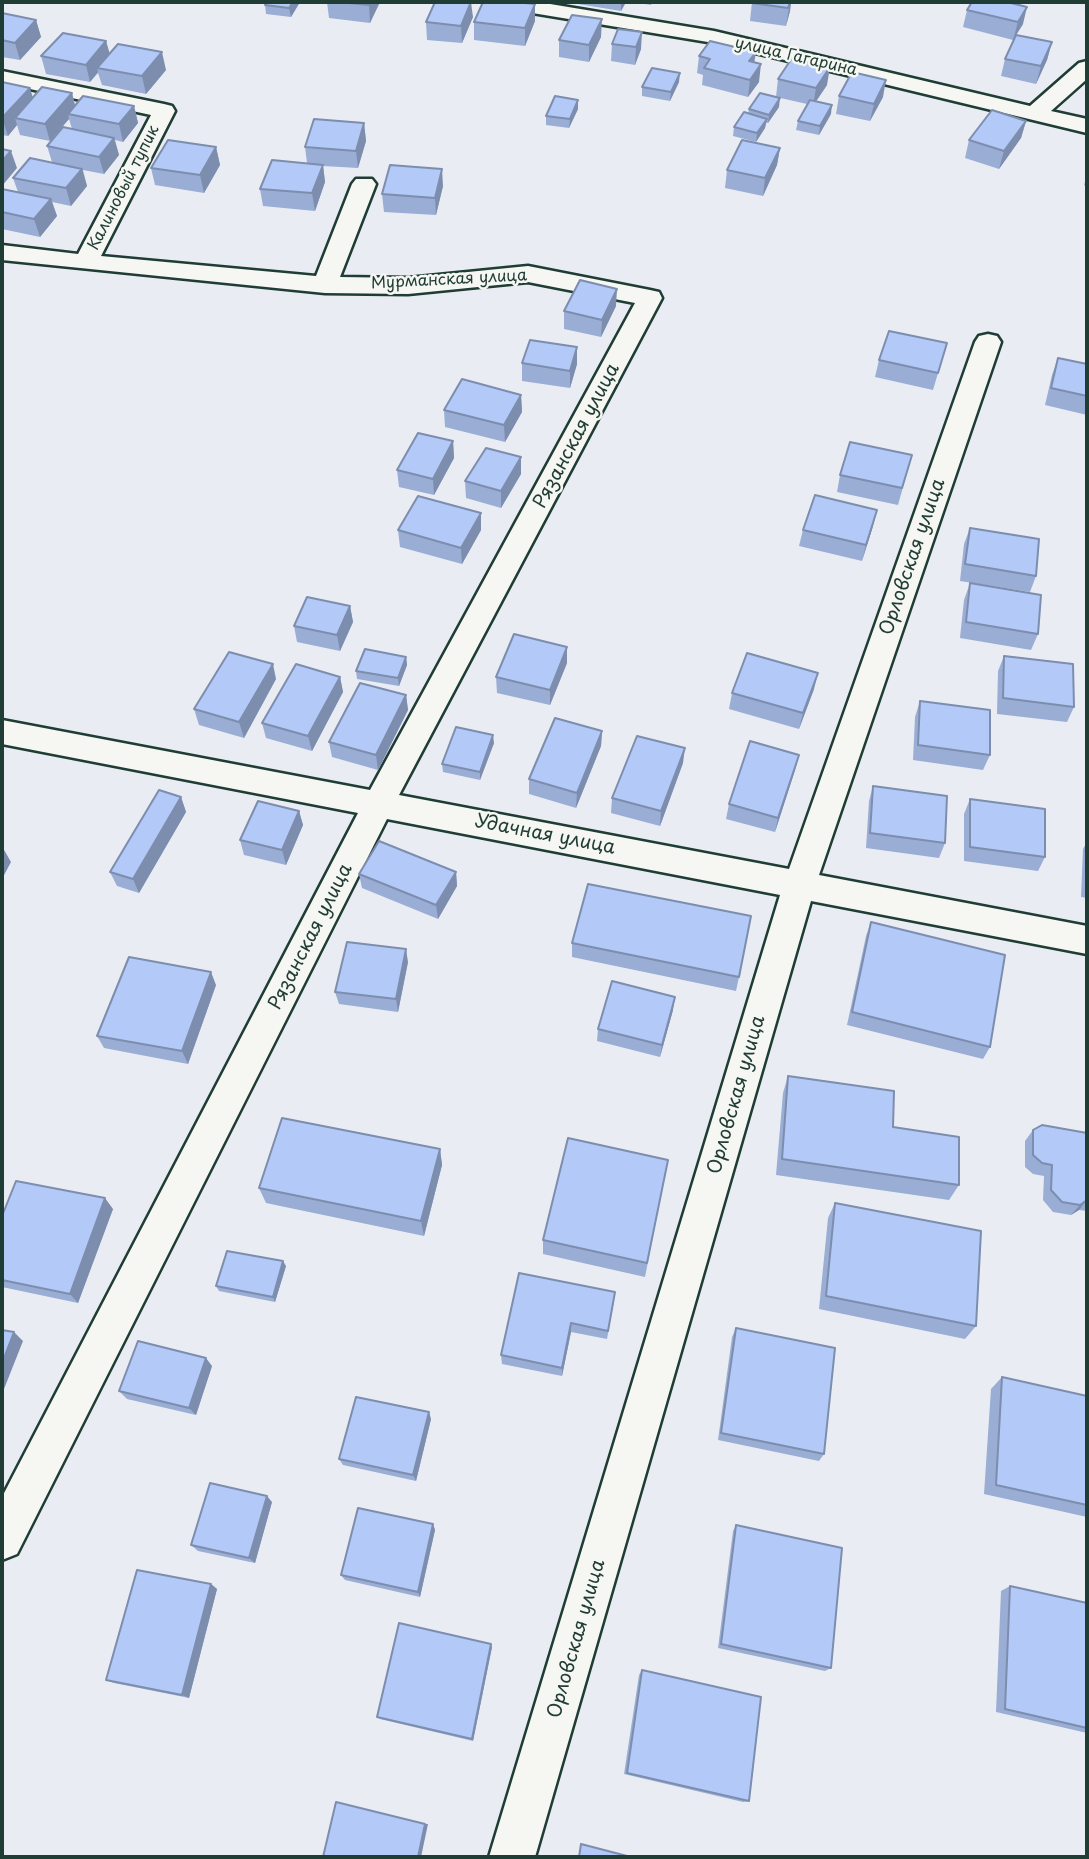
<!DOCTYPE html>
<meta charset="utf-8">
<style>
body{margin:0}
#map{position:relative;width:1089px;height:1859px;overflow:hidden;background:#e9edf3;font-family:"Playpen Sans",sans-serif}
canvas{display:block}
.frame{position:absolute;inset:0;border:4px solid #1f3d34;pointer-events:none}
</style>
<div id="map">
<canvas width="1089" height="1859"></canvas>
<div class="frame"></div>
</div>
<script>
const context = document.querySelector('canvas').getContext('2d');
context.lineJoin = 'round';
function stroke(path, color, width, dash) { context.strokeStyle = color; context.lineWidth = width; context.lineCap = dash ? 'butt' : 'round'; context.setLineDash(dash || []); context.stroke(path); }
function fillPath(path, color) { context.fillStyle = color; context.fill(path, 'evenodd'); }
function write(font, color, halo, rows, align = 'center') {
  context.font = font + ' "Playpen Sans",sans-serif'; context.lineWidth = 5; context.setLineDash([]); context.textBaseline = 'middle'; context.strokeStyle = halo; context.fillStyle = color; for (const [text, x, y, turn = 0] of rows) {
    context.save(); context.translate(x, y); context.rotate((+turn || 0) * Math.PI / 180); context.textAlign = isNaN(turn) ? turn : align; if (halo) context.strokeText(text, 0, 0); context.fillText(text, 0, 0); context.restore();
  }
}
const street = new Path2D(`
 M492 2H538L714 31 1030 106 1079 63 1087 61V79L1051 111 1087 119V133L714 43 502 8 495 6Z
 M2 71 164 104 172 106 175 111 101 256 316 276 352 184 356 179H372L376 184 340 277 408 278 528 266 650 290 659 292 662 298 399 795 789 869 975 342 979 336 988 334 997 336 1001 342 819 875 1087 926V954L811 901 535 1857H489L780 895 387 819 17 1554 2 1560V1497L358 813 2 744V720L370 790 635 303 528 282 408 294 325 293 2 260V245L78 254 151 115 2 83Z`);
const wall = new Path2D(`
 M267 2H300L291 17 266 14 265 5Z
 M327 2H379V4L370 23 329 18Z
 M572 2H626L621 11 572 3Z
 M632 2H653L651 5Z
 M752 2H791L790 11 786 26 750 21Z
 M972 2 1023 24 1016 35 1052 42 1047 60 1036 84 1001 76 1005 59 1016 35 1013 40 963 27 967 10Z
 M2 13 36 20 41 37 20 60 2 57Z
 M473 17 462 43 427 40 426 22Z
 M535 21 525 46 474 40V22Z
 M618 29 641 49 635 65 611 61 612 44Z
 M601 37 589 62 559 57V40Z
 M106 41 109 53 166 70 146 94 102 85 98 73 90 82 46 74 41 56Z
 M699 56 754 63 759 82 748 97 702 85 703 75 697 73Z
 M778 79 827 85 816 101 831 114 819 135 796 130 798 121 807 104 776 97Z
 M2 82 33 98 72 93 75 105 134 106 138 123 123 142 115 140 119 155 104 174 83 170 87 186 71 206 52 202 57 216 40 237 2 229V189L18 192 13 178 52 162 47 146 72 129 69 119 50 141 20 135 17 125 8 136 2 135Z
 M679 82 670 101 642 96V87Z
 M839 96 883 97 870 121 836 114Z
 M578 100V109L569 128 546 125V116Z
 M779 107 768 123H766L765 128 756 142 733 136 734 127 748 114 749 109Z
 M1026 121 1021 138 999 169 965 158 969 140Z
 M364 123 366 141 358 168 323 166 325 182 315 211 263 206 260 189 307 163 305 147Z
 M216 147 220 165 204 193 155 185 151 168Z
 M780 148 777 165 763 196 725 188 727 170Z
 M1087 176V187L1084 185Z
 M443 186 436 215 384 212 382 194Z
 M616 306 601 337 564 329V311Z
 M947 343 933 390 875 377 879 360Z
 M577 347V364L570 388 522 381V363Z
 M1058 358 1087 364V415L1045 405 1052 375Z
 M521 395 522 412 505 442 445 427 444 410Z
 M453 441 454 458 434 495 399 487 397 470Z
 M912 455 898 505 837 492 840 475Z
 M521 474 501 508 466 498 465 481Z
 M481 513V530L462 564 400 547 398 530Z
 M873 526 862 561 799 546 803 530Z
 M970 528 1036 576 1030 592 960 581 964 544Z
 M970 583 1038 634 1031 650 960 638 964 600Z
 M350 606 353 622 340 651 297 642 294 626Z
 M1004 656 1074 707 1067 722 997 714 998 671Z
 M406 657 407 665 399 686 357 679 356 671Z
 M567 663 550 705 497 693 496 677Z
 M340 677 343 692 312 751 266 738 262 723Z
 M276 679 244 738 199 725 194 709Z
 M814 689 799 729 729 709 732 693Z
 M406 695 408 710 378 770 332 757 329 742Z
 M920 701 990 755 983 770 913 760 915 717Z
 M602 731 601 746 576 808 529 794V779Z
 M494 743 480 780 443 772 442 764Z
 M799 755 795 770 775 832 726 819 729 804Z
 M683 763 660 826 611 813 612 798Z
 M873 786 945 843 939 858 866 848 869 801Z
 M181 797 186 812 139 893 117 886 110 872Z
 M970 799 1045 857 1038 871 964 861V814Z
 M299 811 303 825 286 865 244 855 240 840Z
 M1087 842V898L1081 897 1083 849Z
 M456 872 457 886 438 919 362 888 359 874Z
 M871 922 990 1047 983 1059 847 1025 866 936Z
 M572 943 739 977 736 991 572 957Z
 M408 962 398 1012 339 1004 335 992Z
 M216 985 188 1064 104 1048 97 1036Z
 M673 1010 660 1057 597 1041 598 1029Z
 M788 1076 893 1127 959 1185 949 1200 776 1175 783 1093Z
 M1033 1130 1087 1133V1211L1079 1210 1071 1215 1053 1212 1043 1200 1044 1176 1033 1174 1025 1167V1141Z
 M440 1149 442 1165 424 1236 266 1203 259 1188Z
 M668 1160 645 1277 543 1254V1240Z
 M835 1203 976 1326 965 1339 819 1309 828 1218Z
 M113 1209 78 1303 2 1287V1216Z
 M286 1266 275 1302 219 1291 216 1286Z
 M614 1301 607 1339 571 1332 562 1376 502 1364 501 1355Z
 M736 1328 824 1454 819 1461 718 1440 732 1337Z
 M212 1366 196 1415 127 1399 119 1391Z
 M1002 1377 1087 1396V1517L984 1494 991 1389Z
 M431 1419 416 1481 343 1465 339 1459Z
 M272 1502 255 1563 198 1551 191 1545Z
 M433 1524 435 1530 420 1597 345 1580 341 1575Z
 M736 1525 831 1668 825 1671 718 1648 733 1531Z
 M211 1584 217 1589 189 1698 114 1683 106 1680Z
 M1010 1586 1087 1603V1733L996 1712 1001 1591Z
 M492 1647 473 1741 380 1719 377 1717Z
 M642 1670 749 1801 743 1802 624 1774 639 1675Z`);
const shadedWall = new Path2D(`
 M293 2H300L291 17 289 8Z
 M370 2H379V4L370 23 369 5Z
 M471 2 473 17 462 43 461 26Z
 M621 2H626L621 11Z
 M790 2H791L790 11 786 26Z
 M535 4V21L525 46V28Z
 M1027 7 1023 24 1013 40 1018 22Z
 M602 19 601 37 589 62V45Z
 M36 20 41 37 20 60 15 43Z
 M642 32 641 49 635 65 636 47Z
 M106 41 111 58 97 68 98 72 90 82 86 65Z
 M1052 42 1047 60 1036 84 1041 66Z
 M162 52 166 70 146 94 142 76Z
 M756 52 753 70 749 61Z
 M761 64 759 82 748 97 750 80Z
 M830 67 827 85 813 106 816 88Z
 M680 73 679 82 670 101 671 92Z
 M886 80 883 97 870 121 874 104Z
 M30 88 35 105 15 118 17 125 8 136 2 118Z
 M72 93 76 111 68 114 69 119 50 141 45 124Z
 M780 98 779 107 768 123 769 115Z
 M578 100V109L569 128 570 119Z
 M832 105 831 114 819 135 820 126Z
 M134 106 138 123 123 142 119 124Z
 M767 119 765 128 756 142 757 133Z
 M1026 121 1021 138 999 169 1004 151Z
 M364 123 366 141 358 168 356 151Z
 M114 138 119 155 104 174 99 157Z
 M216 147 220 165 204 193 200 175Z
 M780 148 777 165 763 196 765 178Z
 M11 151 17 168 2 186V161Z
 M323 165 325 182 315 211 312 193Z
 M82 169 87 186 71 206 66 188Z
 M442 169 443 186 436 215 435 198Z
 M51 199 57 216 40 237 34 219Z
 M617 289 616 306 601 337 602 320Z
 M577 347V364L570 388V371Z
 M521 395 522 412 505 442 504 425Z
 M453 441 454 458 434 495 433 479Z
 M521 457V474L501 508V491Z
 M877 510 873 526 862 561 866 545Z
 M481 513V530L462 564 461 548Z
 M350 606 353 622 340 651 337 635Z
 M567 647V663L550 705V690Z
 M406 657 407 665 399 686 398 678Z
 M273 664 276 679 244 738 239 722Z
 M818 673 814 689 799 729 803 713Z
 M340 677 343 692 312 751 308 736Z
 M406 695 408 710 378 770 376 755Z
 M602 731 601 746 576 808 577 793Z
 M493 735 494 743 480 780V772Z
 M685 748 683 763 660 826 661 811Z
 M799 755 795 770 775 832 778 818Z
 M181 797 186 812 139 893 133 879Z
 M299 811 303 825 286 865 282 850Z
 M3 848 11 862 2 879V850Z
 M456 872 457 886 438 919 436 905Z
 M406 949 408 962 398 1012 396 999Z
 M211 972 216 985 188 1064 182 1051Z
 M675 997 673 1010 660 1057 662 1045Z
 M440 1149 442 1165 424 1236 421 1221Z
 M105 1198 113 1209 78 1303 70 1294Z
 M1087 1200 1079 1210 1071 1215 1080 1205Z
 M283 1261 286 1266 275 1302 273 1297Z
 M571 1323V1332L562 1376V1368Z
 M14 1332 23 1341 4 1389 2 1387V1363Z
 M206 1358 212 1366 196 1415 189 1408Z
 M429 1412 431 1419 416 1481 413 1475Z
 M267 1496 272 1502 255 1563 249 1558Z
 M433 1524 435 1530 420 1597 418 1592Z
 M211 1584 217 1589 189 1698 182 1695Z
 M491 1644 492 1647 473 1741 472 1739Z
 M425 1824H428L421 1857H418Z`);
const building = new Path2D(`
 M267 2H293L289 8 265 5Z
 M339 2H370L369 5Z
 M435 2H471L461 26 426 22Z
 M483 2H515L535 4 525 28 474 22Z
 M752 2H790L788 8 752 3Z
 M972 2H1007L1027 7 1018 22 967 10Z
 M2 13 36 20 15 43 2 40Z
 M572 15 602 19 589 45 559 40Z
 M618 29 642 32 636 47 612 44Z
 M63 33 106 41 86 65 41 56Z
 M1016 35 1052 42 1041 66 1005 59Z
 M710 41 756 52 749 61 761 64 750 80 704 68 710 59 699 56Z
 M118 44 162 52 142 76 97 68Z
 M792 58 830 67 816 88 778 79Z
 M652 68 680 73 671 92 642 87Z
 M852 72 886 80 874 104 839 96Z
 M2 82 30 88 2 118Z
 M42 87 72 93 45 124 15 118Z
 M760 93 780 98 769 115 749 109Z
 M83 96 134 106 119 124 68 114Z
 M555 96 578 100 570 119 546 116Z
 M810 100 832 105 820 126 798 121Z
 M992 110 1026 121 1004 151 969 140Z
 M744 112 767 119 757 133 734 127Z
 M314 119 364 123 356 151 305 147Z
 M63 127 114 138 99 157 47 146Z
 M168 140 216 147 200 175 151 168Z
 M742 140 780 148 765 178 727 170Z
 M2 149 11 151 2 161Z
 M30 158 82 169 66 188 13 178Z
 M272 160 323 165 312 193 260 189Z
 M390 165 442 169 435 198 382 194Z
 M2 189 51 199 34 219 2 212Z
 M580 280 617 289 602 320 564 311Z
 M889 331 947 343 938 373 879 360Z
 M530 340 577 347 570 371 522 363Z
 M1058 358 1087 364V396L1051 388Z
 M462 379 521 395 504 425 444 410Z
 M418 433 453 441 433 479 397 470Z
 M850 442 912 455 902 488 840 475Z
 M486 448 521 457 501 491 465 481Z
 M815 495 877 510 866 545 803 530Z
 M418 496 481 513 461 548 398 530Z
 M970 528 1039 539 1036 576 965 564Z
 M970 583 1041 595 1038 634 966 622Z
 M307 597 350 606 337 635 294 626Z
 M514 634 567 647 550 690 496 677Z
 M365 649 406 657 398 678 356 671Z
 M229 652 273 664 239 722 194 709Z
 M747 653 818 673 803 713 732 693Z
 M1004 656 1073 664 1074 707 1003 698Z
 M296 664 340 677 308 736 262 723Z
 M360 683 406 695 376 755 329 742Z
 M920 701 990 710V755L918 745Z
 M555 718 602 731 577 793 529 779Z
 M456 727 493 735 480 772 442 764Z
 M637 736 685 748 661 811 612 798Z
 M750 741 799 755 778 818 729 804Z
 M873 786 947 796 945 843 870 833Z
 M159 790 181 797 133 879 110 872Z
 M970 799 1045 809V857L970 847Z
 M258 801 299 811 282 850 240 840Z
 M379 841 456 872 436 905 359 874Z
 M588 884 751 916 739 977 572 943Z
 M871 922 1005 955 990 1047 852 1012Z
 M347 942 406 949 396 999 335 992Z
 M129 957 211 972 182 1051 97 1036Z
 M612 981 675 997 662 1045 598 1029Z
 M788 1076 894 1091 893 1127 959 1137V1185L782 1159Z
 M282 1118 440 1149 421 1221 259 1188Z
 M1042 1125 1087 1133V1200L1080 1205 1062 1202 1051 1190 1052 1165 1042 1163 1033 1155V1130Z
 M568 1138 668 1160 647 1263 543 1240Z
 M16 1181 105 1198 70 1294 2 1280V1216Z
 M835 1203 981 1231 976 1326 826 1296Z
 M227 1251 283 1261 273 1297 216 1286Z
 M519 1273 615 1292 608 1331 571 1323 562 1368 501 1355Z
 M736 1328 835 1348 824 1454 721 1433Z
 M2 1330 14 1332 2 1363Z
 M138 1341 206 1358 189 1408 119 1391Z
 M1002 1377 1087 1396V1505L996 1485Z
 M356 1397 429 1412 413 1475 339 1459Z
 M210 1483 267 1496 249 1558 191 1545Z
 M358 1508 433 1524 418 1592 341 1575Z
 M736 1525 842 1548 831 1668 721 1644Z
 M137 1570 211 1584 182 1695 106 1680Z
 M1010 1586 1087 1603V1728L1005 1709Z
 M399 1623 491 1644 472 1739 377 1717Z
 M642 1670 761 1697 749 1801 627 1773Z
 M336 1802 425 1824 418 1857H323Z
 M581 1844 631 1857H579Z`);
const farStreetnames = [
 ["улица Гагарина",796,57,13],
 ["Калиновый тупик",124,188,-63],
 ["Мурманская улица",449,280,-3]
];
const streetNames = [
 ["Рязанская улица",577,436,-62],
 ["Орловская улица",913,557,-71],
 ["Удачная улица",545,835,11],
 ["Рязанская улица",311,937,-63],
 ["Орловская улица",737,1095,-74],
 ["Орловская улица",577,1639,-74]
];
stroke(street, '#1f3d34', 5);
fillPath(street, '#f6f6f2');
fillPath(wall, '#9aadd5');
fillPath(shadedWall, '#7d8dae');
fillPath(building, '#b3c9f8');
stroke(building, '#7d8dae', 2);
write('16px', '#1f3d34', '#f6f6f2', farStreetnames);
write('19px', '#1f3d34', '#f6f6f2', streetNames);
</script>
